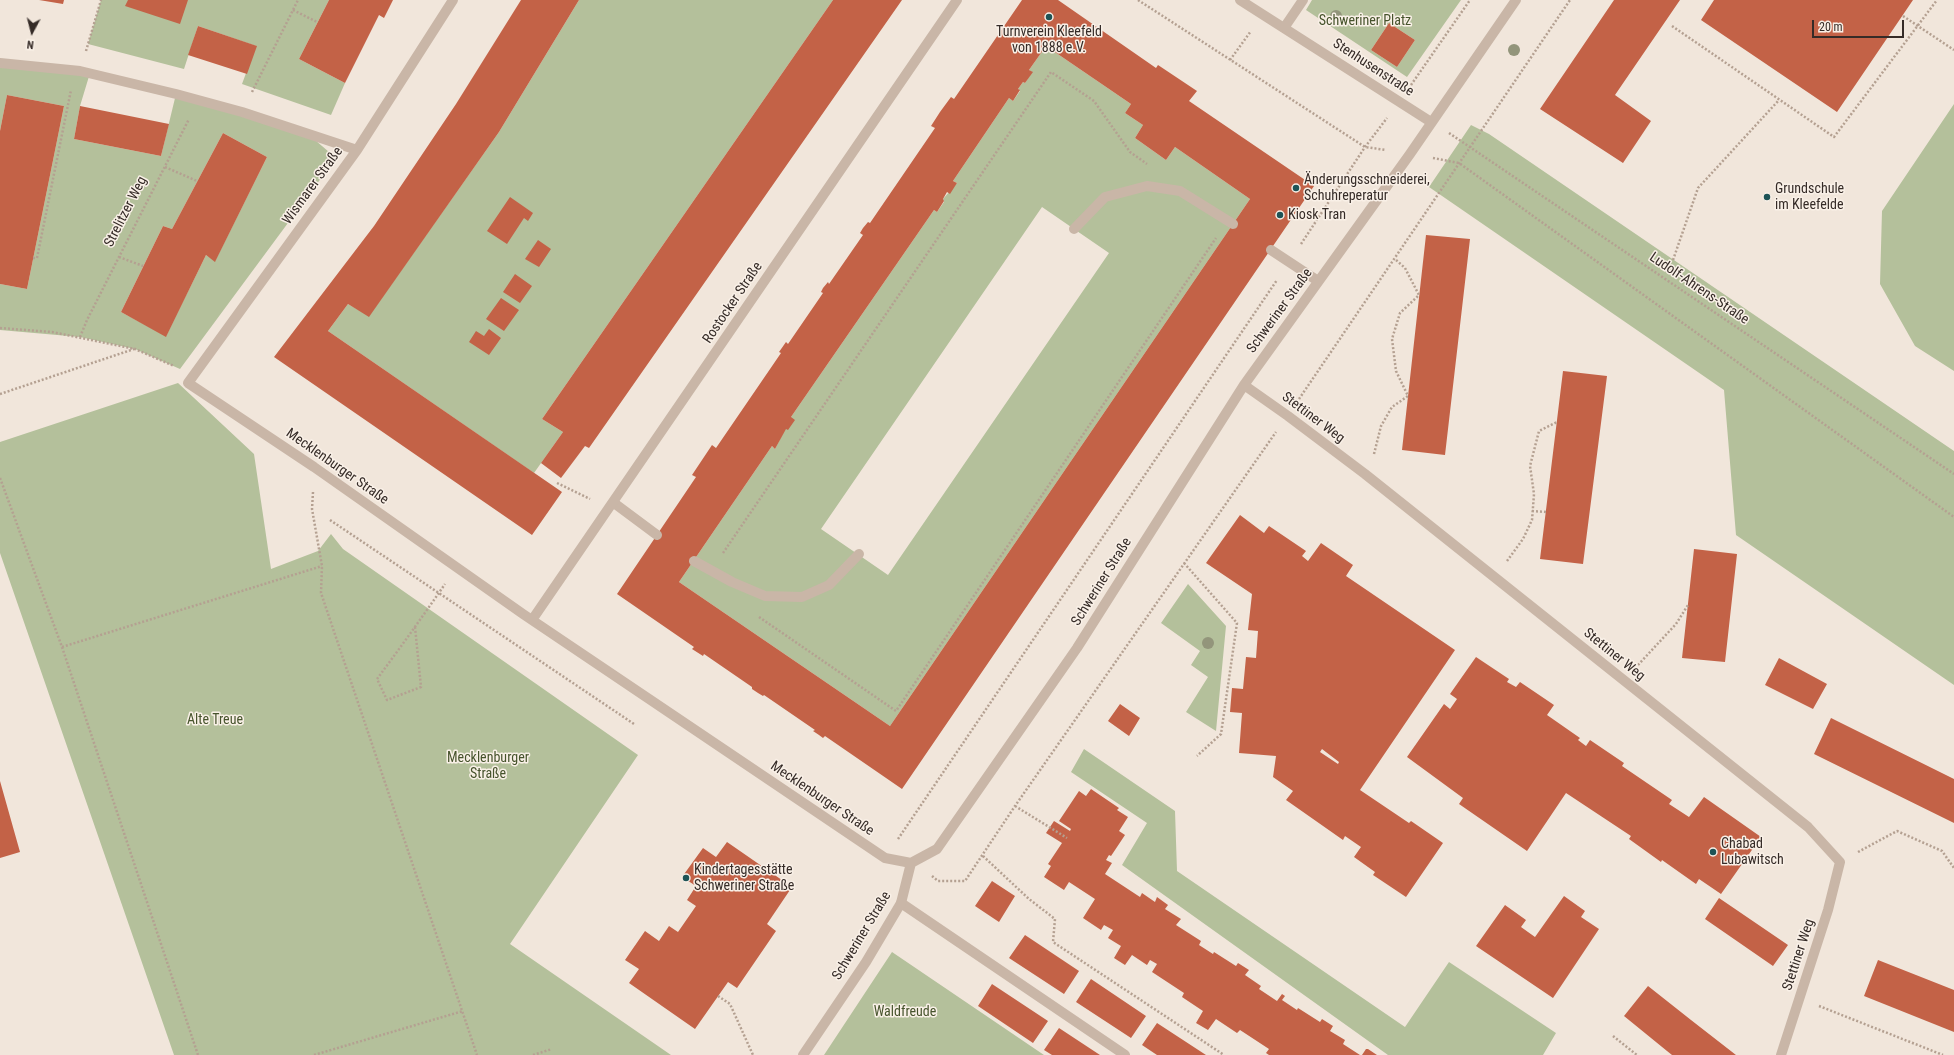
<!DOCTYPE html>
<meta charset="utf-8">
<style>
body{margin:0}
#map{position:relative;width:1954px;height:1055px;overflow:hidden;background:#f1e6db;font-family:"Roboto Condensed",sans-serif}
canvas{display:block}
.north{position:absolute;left:12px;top:12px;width:40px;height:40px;-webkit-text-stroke:3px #f9f0e7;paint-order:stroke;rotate:187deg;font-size:11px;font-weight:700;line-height:16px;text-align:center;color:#352b27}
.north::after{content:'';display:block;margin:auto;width:14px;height:18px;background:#352b27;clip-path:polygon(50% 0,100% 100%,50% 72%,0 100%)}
.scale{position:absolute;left:1812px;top:20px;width:92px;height:18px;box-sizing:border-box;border:2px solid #352b27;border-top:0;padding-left:5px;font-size:12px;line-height:14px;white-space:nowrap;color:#352b27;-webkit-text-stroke:3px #f9f0e7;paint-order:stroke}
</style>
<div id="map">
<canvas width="1954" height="1055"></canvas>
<div class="north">N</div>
<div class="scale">20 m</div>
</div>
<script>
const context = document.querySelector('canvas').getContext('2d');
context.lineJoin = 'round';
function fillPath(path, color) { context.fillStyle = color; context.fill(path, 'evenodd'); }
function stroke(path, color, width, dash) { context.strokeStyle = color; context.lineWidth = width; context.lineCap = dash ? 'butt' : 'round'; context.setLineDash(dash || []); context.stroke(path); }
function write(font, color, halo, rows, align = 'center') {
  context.font = font + ' "Roboto Condensed",sans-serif'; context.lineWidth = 3; context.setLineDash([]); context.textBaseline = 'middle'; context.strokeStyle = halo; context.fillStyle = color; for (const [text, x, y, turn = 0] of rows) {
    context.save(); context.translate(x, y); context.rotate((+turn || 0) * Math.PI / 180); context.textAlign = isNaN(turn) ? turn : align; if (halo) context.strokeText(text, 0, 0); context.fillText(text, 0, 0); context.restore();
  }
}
const green = new Path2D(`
 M101 0H329L299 59 345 83 331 115 242 84 256 46 198 26 184 69 88 44Z
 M579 0H833L542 419 563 432 534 473 328 331 348 304 369 316 499 132Z
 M1312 0H1461L1407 77 1306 10ZM1389 23 1415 40 1397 67 1371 50Z
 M1046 46 1131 104 1125 113 1143 125 1135 138 1166 160 1175 147 1250 199 890 726 679 582 772 446 775 449 791 417 934 210 937 212 944 202 943 199 957 183 953 181 1009 98 1013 101 1020 91 1018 89 1023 82 1025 83 1032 72 1029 70ZM1042 207 1109 253 888 575 821 529Z
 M0 63 90 73 80 106 74 139 161 156 176 94 308 134 336 158 180 369 135 349 80 337 0 330V284L27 289 64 106 7 95 0 131ZM223 133 267 157 215 261 206 255 166 336 121 312 163 226 172 229Z
 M1954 104V371L1915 346 1880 284 1882 211Z
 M1471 125 1489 134 1954 451V685L1736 535 1724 390 1429 187Z
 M178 383 254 454 271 569 318 551 331 534 343 549 638 755 510 944 671 1055H174L0 553V442Z
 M1188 584 1226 626 1216 731 1186 712 1208 677 1191 665 1200 651 1161 623Z
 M1084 749 1175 811 1177 871 1405 1027 1449 962 1556 1033 1543 1055H1388L1122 865 1147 823 1071 772Z
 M892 952 1044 1055H824Z`);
const building = new Path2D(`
 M39 0H64L63 4Z
 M128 0H188L180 24 125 6Z
 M329 0H393L384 18 379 15 345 83 299 59Z
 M521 0H579L499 132 369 317 348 304 328 331 562 492 532 535 274 357 374 226 456 104Z
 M833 0H902L589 448 585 446 561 478 541 463 563 432 542 419Z
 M1022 0H1058L1156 68 1158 65 1197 91 1189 101 1314 186 902 789 825 736 823 738 819 735 813 731 815 730 764 695 763 696 758 693 752 689V687L704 654 703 656 692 649 694 647 617 594 696 477 692 475 712 445 716 448 781 353 779 352 786 342 788 344 823 293 821 292 823 288 828 282 829 284 863 235 860 233 863 228 868 222 870 223 935 128 931 126 940 112 951 97 954 99ZM1046 46 1131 104 1125 113 1143 125 1135 138 1166 160 1175 147 1250 199 890 726 679 582 772 446 775 449 786 429 788 430 795 420 791 417 934 210 937 212 944 201 943 199 947 192 950 194 957 183 953 181 1009 98 1013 101 1020 90 1018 89 1023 82 1025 83 1033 72 1029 70Z
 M1614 0H1680L1615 95 1651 121 1623 163 1540 109Z
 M1714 0H1913L1837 112 1701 20Z
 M1389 23 1415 40 1397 67 1371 50Z
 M198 26 257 46 247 74 188 55Z
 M7 95 64 106 27 289 0 284V131Z
 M80 106 169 124 161 156 74 139Z
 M223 133 267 157 215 262 206 255 166 337 121 312 163 226 172 229Z
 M510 197 533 213 528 221 524 218 507 244 487 231Z
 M1426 235 1470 239 1445 455 1402 450Z
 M538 240 551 249 539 267 525 259Z
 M515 274 532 286 520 303 503 292Z
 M501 298 519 310 504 331 486 319Z
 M489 329 501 338 489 355 469 342 476 331 484 336Z
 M1563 371 1607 376 1583 564 1540 559Z
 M1240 515 1264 533 1269 526 1306 551 1302 556 1308 561 1321 543 1353 565 1346 576 1455 650 1360 790 1409 823 1411 821 1443 843 1406 897 1373 875 1375 872 1354 857 1361 847 1345 836 1343 840 1286 800 1293 791 1273 777 1276 756 1239 753 1242 713 1230 712 1232 688 1243 689 1246 657 1256 658 1258 631 1248 630 1252 594 1206 563ZM1322 749 1339 762 1338 764 1320 752Z
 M1694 549 1737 554 1725 662 1682 658Z
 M1476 657 1509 679 1507 682 1516 687 1520 682 1554 705 1547 715 1580 738 1578 740 1586 746 1590 740 1624 763 1622 766 1672 800 1669 804 1689 817 1704 797 1761 837 1721 894 1699 879 1696 884 1662 860 1661 862 1629 839 1631 836 1566 793 1527 851 1459 804 1463 798 1407 757 1444 704 1450 709 1457 699 1450 694Z
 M1779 658 1827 684 1813 709 1765 685Z
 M1120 704 1140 718 1129 736 1108 721Z
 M1831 718 1954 779V823L1814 754Z
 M0 781 20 852 0 858Z
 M1091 789 1119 808 1117 810 1128 817 1119 831 1125 835 1111 856 1109 855 1106 860 1112 863 1105 874 1140 897 1142 893 1155 902 1157 897 1168 905 1165 909 1181 919 1176 925 1201 941 1199 945 1213 954 1214 952 1236 966 1238 963 1249 970 1245 975 1261 986 1259 989 1277 1001 1282 994 1285 996 1282 1000 1297 1010 1298 1008 1320 1022 1322 1019 1333 1026 1330 1031 1345 1040 1343 1044 1360 1055H1269L1266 1053 1269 1049 1240 1030 1237 1033 1216 1019 1208 1030 1196 1023 1203 1011 1182 997 1184 993 1152 972 1157 964 1150 960 1147 965 1132 955 1125 965 1114 958 1121 946 1108 938 1113 930 1104 925 1101 930 1083 918 1095 899 1069 882 1064 890 1044 877 1051 866 1048 864 1062 843 1046 833 1054 821 1070 831 1071 829 1059 821 1079 791 1086 796Z
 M727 842 792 887 767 924 776 931 737 988 728 982 695 1029 629 983 639 969 625 960 645 931 659 941 669 926 678 932 696 906 687 900 696 886 682 877 703 848 716 857Z
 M992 881 1015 896 999 922 975 906Z
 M1564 896 1585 911 1581 917 1599 929 1553 998 1476 946 1505 905 1526 920 1521 927 1535 937Z
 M1719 898 1788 945 1773 966 1705 919Z
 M1025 935 1079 971 1064 994 1009 958Z
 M1878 960 1954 990V1032L1864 996Z
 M1091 979 1146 1016 1131 1038 1076 1002Z
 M992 984 1048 1021 1033 1043 978 1006Z
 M1648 986 1691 1020 1736 1055H1672L1667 1051 1624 1016Z
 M1157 1023 1206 1055H1157L1142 1045Z
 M1059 1028 1100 1055H1052L1044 1050Z
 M1366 1049H1368L1377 1055H1362Z`);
const path = new Path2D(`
 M1138 0 1365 147 1386 150
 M293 10 317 22
 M1903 16 1954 50
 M1672 26 1834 137 1937 0
 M86 51 101 0
 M1230 60 1251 31
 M1411 85 1470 0
 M252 92 298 0
 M1449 133 1954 474
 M1433 158 1459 163 1954 517
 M165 167 197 181
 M1301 244 1365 147 1387 118
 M119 257 143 266
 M33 258H37L71 90
 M1673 260 1698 188 1779 100
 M0 328 52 332 135 349 174 366
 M80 337 87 320 189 119
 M0 394 134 349
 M1299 399 1570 0
 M1374 454 1381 426 1392 407 1408 396 1396 371 1392 339 1400 313 1419 295 1405 268 1395 259
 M0 478 62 647 198 1055
 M557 483 590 499
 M313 492 312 509 322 566 321 593 477 1055
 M1532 511 1546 512
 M330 520 634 724
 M723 553 1051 72 1094 101 1130 152 1147 164
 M1507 561 1523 539 1532 520 1534 494 1530 466 1539 431 1557 422
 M1184 563 1237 623 1221 734 1197 756
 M759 617 896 711 1216 238
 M415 627 421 687 387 700 377 679C400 648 423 616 445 584
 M62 647 322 566
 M1638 665 1676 624 1688 605
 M1015 806 1067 838
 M898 839 1277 280
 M1858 852 1897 831 1942 851 1954 868
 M983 856 1029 899 1055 919 1053 942 1224 1055
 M932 876 938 881H965L1015 806 1276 432
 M718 996 730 1004 753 1055
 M1819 1006 1943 1055
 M1613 1036 1637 1055
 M314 1055 463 1011
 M533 1055 552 1049`);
const lane = new Path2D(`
 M1074 229 1105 197 1147 186 1180 191 1233 224
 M1271 250 1318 281
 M614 503 657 535
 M694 561 732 582 765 596 802 597 829 585 859 554
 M901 903 1125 1055`);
const street = new Path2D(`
 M453 0 357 150 188 383 314 467 523 614 885 858 911 863
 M1240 0 1431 122
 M1284 28 1303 0
 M0 63 80 71 176 94 242 112 357 150
 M1244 385 1288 416 1365 474 1808 827 1840 862 1828 910 1781 1055
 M532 620 957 0
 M803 1055 866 962 901 903 911 863 937 849 1077 648 1244 385 1410 154 1516 0`);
const trees = [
 [1336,16],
 [1514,50],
 [1208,643]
];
const markers = [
 [1049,17,4,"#1e5356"],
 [1296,188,4,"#1e5356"],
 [1767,197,4,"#1e5356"],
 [1280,215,4,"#1e5356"],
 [1713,852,4,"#1e5356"],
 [686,878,4,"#1e5356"]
];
const parkNames = [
 ["Schweriner Platz",1365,21],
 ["Alte Treue",215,720],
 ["Mecklenburger",488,758],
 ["Straße",488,774],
 ["Waldfreude",905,1012]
];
const poiNames = [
 ["Turnverein Kleefeld",1049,32,"center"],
 ["von 1888 e.V.",1049,48,"center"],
 ["Änderungsschneiderei,",1304,180],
 ["Schuhreperatur",1304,196],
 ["Grundschule",1775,189],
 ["im Kleefelde",1775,205],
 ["Kiosk Tran",1288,215],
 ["Chabad",1721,844],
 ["Lubawitsch",1721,860],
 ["Kindertagesstätte",694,870],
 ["Schweriner Straße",694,886]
];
const streetNames = [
 ["Stenhusenstraße",1373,68,33],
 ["Wismarer Straße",313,186,-54],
 ["Strelitzer Weg",126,212,-63],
 ["Ludolf-Ahrens-Straße",1699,289,34],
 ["Rostocker Straße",733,303,-56],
 ["Schweriner Straße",1280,311,-54],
 ["Stettiner Weg",1313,418,37],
 ["Mecklenburger Straße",337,467,35],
 ["Schweriner Straße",1102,582,-58],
 ["Stettiner Weg",1614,655,39],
 ["Mecklenburger Straße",822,799,34],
 ["Schweriner Straße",862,936,-59],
 ["Stettiner Weg",1799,955,-72]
];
fillPath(green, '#b4c09b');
fillPath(building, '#c36247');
stroke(path, '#b4a091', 2.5, [2, 2]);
stroke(lane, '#c9b6a7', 10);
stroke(street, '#c9b6a7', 10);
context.fillStyle = '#93957b';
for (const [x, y] of trees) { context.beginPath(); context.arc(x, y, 6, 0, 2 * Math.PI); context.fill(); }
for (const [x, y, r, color] of markers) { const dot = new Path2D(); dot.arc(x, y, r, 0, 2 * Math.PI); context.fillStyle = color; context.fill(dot); stroke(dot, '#f9f0e7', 1.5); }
write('14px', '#46532c', '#f9f0e7', parkNames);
write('14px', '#352b27', '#f9f0e7', poiNames, 'left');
write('14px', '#352b27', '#f9f0e7', streetNames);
</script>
